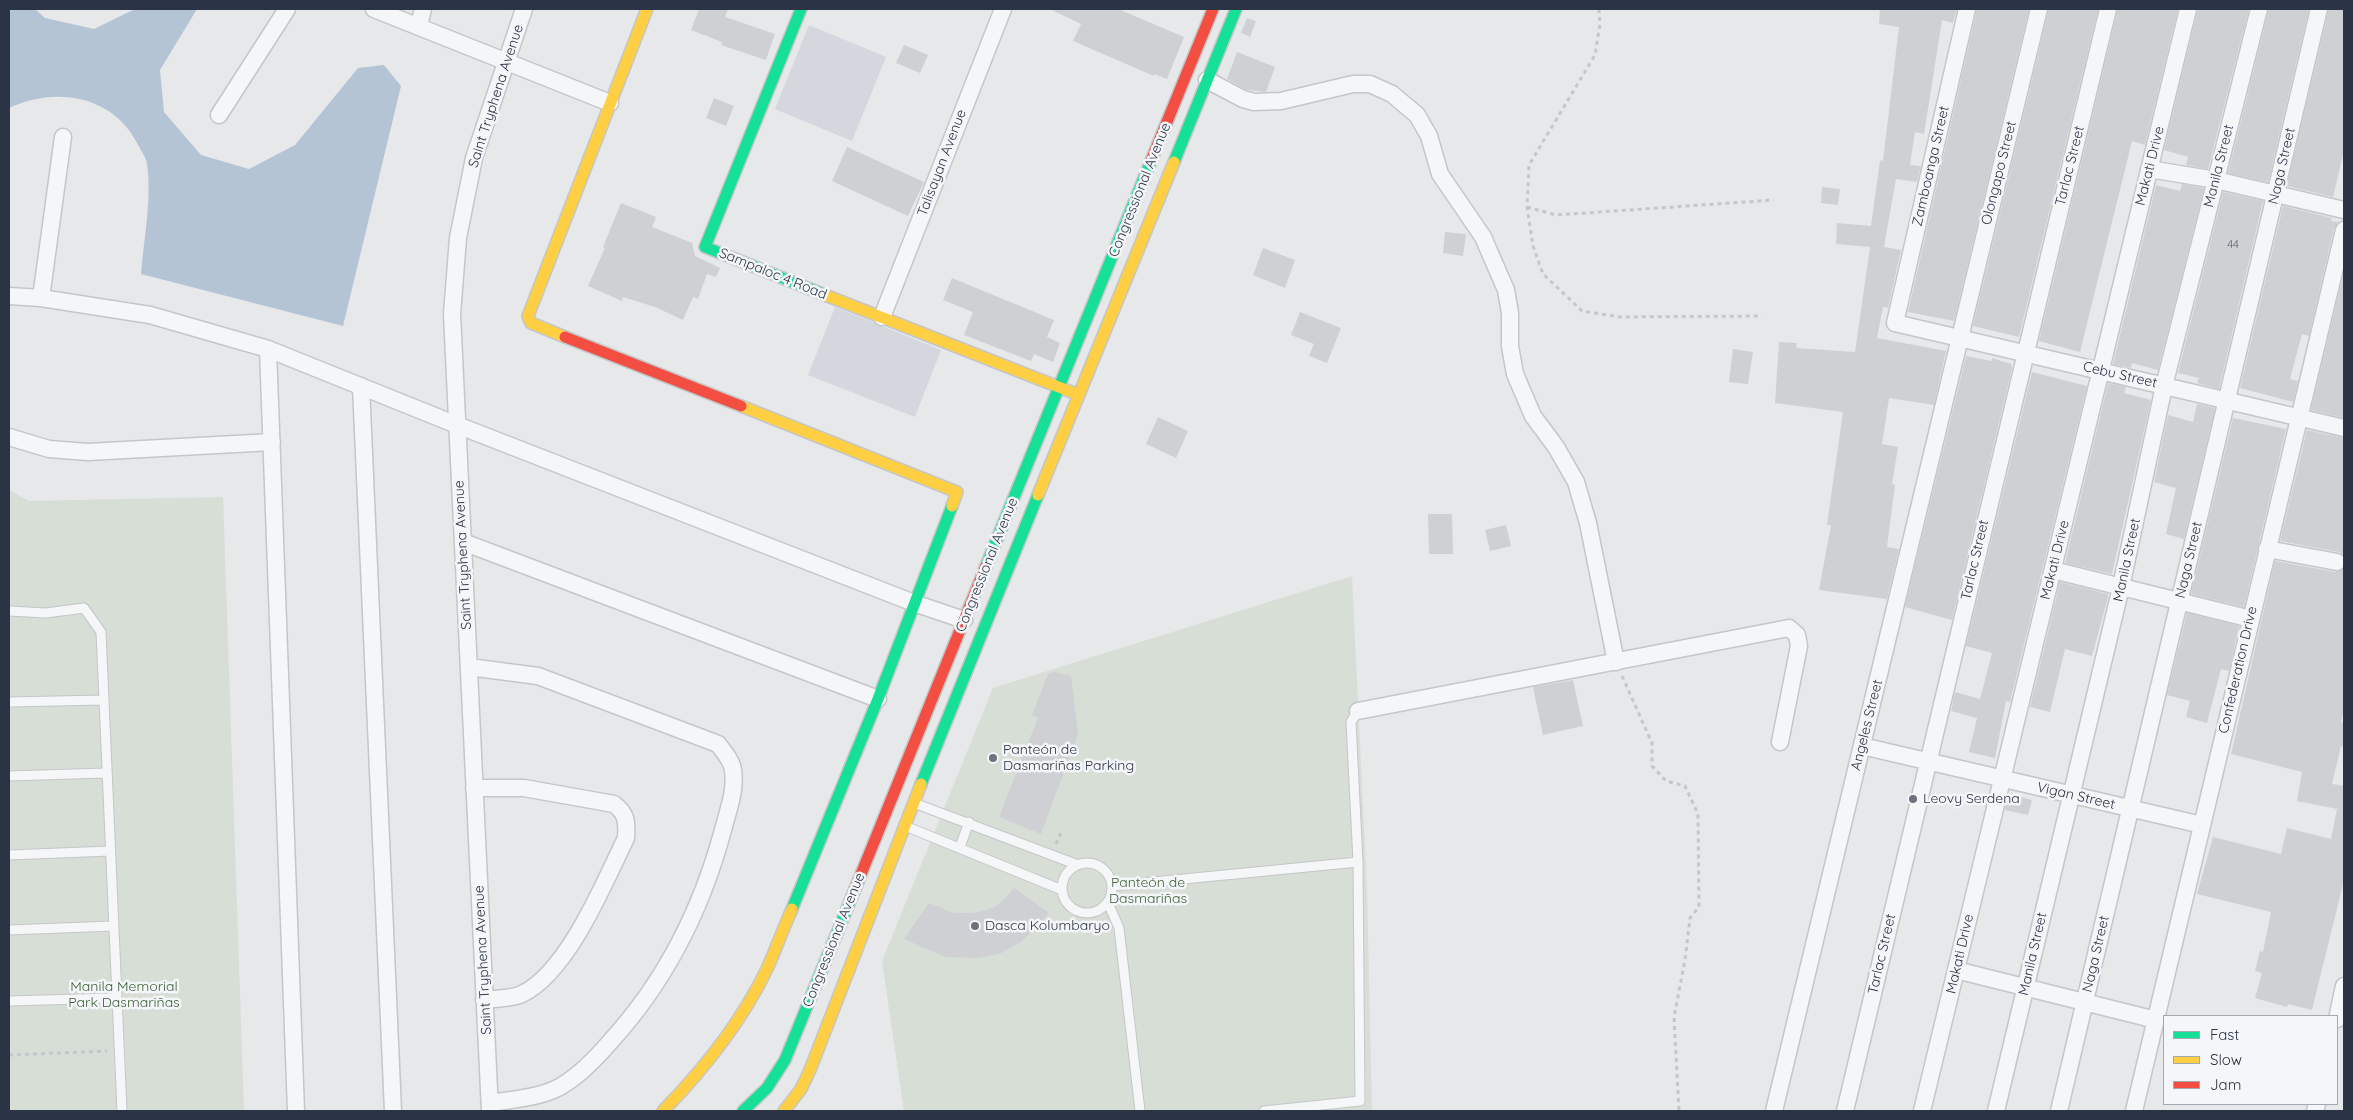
<!DOCTYPE html>
<meta charset="utf-8">
<style>
body{margin:0}
#map{position:relative;width:2353px;height:1120px;overflow:hidden;background:#e6e8ea;font-family:Quicksand,sans-serif}
canvas{display:block}
.frame{position:absolute;inset:0;border:10px solid #2b3445;pointer-events:none}
.legend{position:absolute;left:2163px;top:1015px;width:175px;height:90px;box-sizing:border-box;background:#f4f6f9;border:1px solid #a4a8b1;margin:0;padding:6px 9px;list-style:none;font-size:15px;color:#2b3445}
.legend li{display:flex;align-items:center;gap:10px;height:25px}
.legend b{width:25px;border:1px solid #a4a8b1}
</style>
<div id="map">
<canvas width="2353" height="1120"></canvas>
<div class="frame"></div>
<ul class="legend">
<li><b style="height:6px;background:#16e098"></b>Fast</li>
<li><b style="height:6px;background:#ffcf43"></b>Slow</li>
<li><b style="height:6px;background:#f24e42"></b>Jam</li>
</ul>
</div>
<script>
const context = document.querySelector('canvas').getContext('2d');
context.lineJoin = 'round';
function fillPath(path, color) { context.fillStyle = color; context.fill(path, 'evenodd'); }
function stroke(path, color, width, dash) { context.strokeStyle = color; context.lineWidth = width; context.lineCap = dash ? 'butt' : 'round'; context.setLineDash(dash || []); context.stroke(path); }
function write(font, color, halo, rows, align = 'center') {
  context.font = font + ' Quicksand,sans-serif'; context.lineWidth = 5; context.setLineDash([]); context.textBaseline = 'middle'; context.strokeStyle = halo; context.fillStyle = color; for (const [text, x, y, turn = 0] of rows) {
    context.save(); context.translate(x, y); context.rotate((+turn || 0) * Math.PI / 180); context.textAlign = isNaN(turn) ? turn : align; if (halo) context.strokeText(text, 0, 0); context.fillText(text, 0, 0); context.restore();
  }
}
const built = new Path2D(`
 M809 25 886 57 852 141 775 109Z
 M835 307 941 350 915 417 808 375Z`);
const green = new Path2D(`
 M9 490 29 501 223 497 244 1111H9Z
 M1352 576 1367 890 1372 1111H904L882 961 993 688Z`);
const water = new Path2D(`
 M9 9H35L45 18 94 29 135 9H197L160 70 164 112 201 155 249 169 295 145 358 68 384 65 401 86 343 326 141 274C144 238 152 199 147 164 146 157 140 149 137 143 113 95 54 86 9 108Z`);
const building = new Path2D(`
 M699 9H728L725 17 775 34 766 60 721 45 722 42 691 30Z
 M1050 9H1118L1184 37 1167 79 1154 74V76L1073 41 1081 24Z
 M1880 9H1957L1953 23 1942 20 1924 134 1915 132 1910 165 1921 166 1917 182 1896 179 1884 247 1901 250 1888 308 1883 307 1877 338 1946 351 1934 405 1889 398 1882 444 1898 447 1892 484 1895 485 1887 547 1899 549 1887 599 1819 590 1831 525H1827L1843 412 1775 403 1779 342 1797 343 1796 348 1855 352 1870 247 1836 244 1837 223 1871 226 1880 160 1883 161 1899 27 1879 24Z
 M1977 9H2029L1954 321 1908 312Z
 M2049 9H2098L2019 337 1973 326Z
 M2118 9H2178L2145 145 2132 141 2080 352 2039 341Z
 M2198 9H2249L2208 169 2186 165 2188 157 2164 150Z
 M2269 9H2309L2268 182 2228 173Z
 M2329 9H2344V150L2333 197 2287 186Z
 M1247 18 1256 21 1250 37 1241 33Z
 M904 45 928 55 920 73 896 63Z
 M1237 52 1275 67 1266 92 1247 90 1227 79Z
 M714 98 734 106 726 126 706 118Z
 M847 147 924 182 908 216 832 181Z
 M2182 184 2204 188 2158 370 2132 363 2131 368 2113 364 2156 185 2180 191Z
 M1822 187 1840 189 1838 205 1821 203Z
 M2223 192 2263 201 2219 389 2197 383 2199 378 2178 373Z
 M621 203 656 217 652 227 692 243 695 256 720 268 716 277 707 274 698 299 693 297 683 320 655 307 623 297 622 301 588 286 605 248 603 247Z
 M2283 206 2332 218 2331 221 2338 222 2334 228 2309 336 2302 334 2290 379 2298 381 2293 402 2240 388Z
 M1445 232 1466 234 1463 256 1443 253Z
 M1263 248 1295 260 1285 288 1253 275Z
 M2344 272V418L2311 410Z
 M952 278 1054 320 1047 337 1060 343 1053 362 1034 354 1031 361 964 335 973 312 943 300Z
 M1300 312 1341 328 1327 363 1309 356 1314 344 1291 335Z
 M1733 349 1753 352 1748 384 1729 382Z
 M1966 356 1992 361V358L2011 364 2012 368 1952 620 1905 607Z
 M2032 372 2087 386 2010 702 2006 701 1995 758 1969 752 1977 718 1951 711 1955 692 1980 699 1992 653 1966 646Z
 M2108 383 2126 387 2124 393 2151 400 2112 574 2065 563Z
 M2197 404 2215 408 2184 539 2166 534 2176 488 2154 482 2168 415 2193 422Z
 M1158 417 1188 431 1176 458 1146 444Z
 M2233 418 2286 429 2244 607 2191 594Z
 M2307 430 2344 438V555L2339 552 2280 541Z
 M1428 514H1452L1453 554H1429Z
 M1506 525 1511 546 1490 551 1485 530Z
 M2275 561 2335 572 2344 569V709L2341 722 2344 723V747L2341 746 2332 784 2344 786V880L2312 1010 2288 1004 2287 1007 2255 998 2262 973 2255 971 2260 951 2263 952 2271 912 2197 894 2213 837 2281 854 2287 828 2331 839 2337 809 2297 801 2302 772 2231 754Z
 M2060 582 2108 594V597L2092 656 2065 649 2050 712 2030 707Z
 M2187 613 2239 626 2229 671 2221 669 2207 723 2186 717 2190 701 2167 695Z
 M1054 672 1071 676 1078 734 1041 834 999 817 1038 718 1032 715 1048 674Z
 M1573 680 1583 726 1543 735 1533 687Z
 M2009 794 2032 800 2028 815 2005 810Z
 M1014 888 1049 913 1021 942 999 954 977 958 946 957 904 939 929 903 954 913H972L988 910 999 904Z`);
const path = new Path2D(`
 M1599 9 1600 24 1595 55 1529 165 1527 207 1533 246 1543 274 1582 311 1620 317 1762 316
 M1527 207 1556 215 1774 200
 M1622 676 1652 743V766L1666 781 1685 786 1698 814 1699 907 1690 918 1685 960 1674 1017 1679 1111
 M1056 844 1062 830
 M9 1055 107 1051`);
const lane = new Path2D(`
 M9 611 46 613 84 608 101 632 122 1111
 M9 702 103 700
 M9 776 105 773
 M914 803 1078 865
 M905 826 1062 890
 M960 847 969 822
 M9 855 110 851
 M1062 888a25 25 0 1 1 50 0a25 25 0 1 1-50 0Z
 M1112 886 1358 862
 M1108 903 1119 928 1140 1111
 M9 930 113 926
 M9 1001 115 998
 M1264 1111 1360 1101 1358 862 1351 722 1358 711`);
const street = new Path2D(`
 M374 9 610 103
 M1967 9 1895 323 2344 428
 M419 25 423 9
 M1207 80 1243 99 1254 102 1281 101 1353 84H1370L1392 94 1417 115 1429 136 1440 174 1483 237 1506 290 1510 313V346L1515 374 1533 416 1556 447 1576 482 1588 523 1616 662
 M219 115 287 9
 M2149 169 2216 180 2344 210
 M9 296 41 298 150 315 268 349 457 425 914 603 964 620
 M41 298 63 137
 M882 317 1003 9
 M268 349 296 1111
 M361 386 393 1111
 M9 437 49 449 88 452 272 442
 M463 542 878 699
 M2267 549 2337 562
 M2053 570 2251 619
 M469 667 538 676 718 744C724 752 732 761 733 770 736 791 728 810 723 830 702 908 665 982 610 1042 597 1057 583 1072 566 1083 545 1098 514 1099 490 1103
 M1358 711 1789 628 1797 635 1799 646 1780 742
 M1862 746 2202 825
 M474 788H524L614 804C627 814 627 822 626 838 604 883 568 972 522 994 512 999 496 998 484 1000
 M1956 970 2156 1020
 M2337 1019 2344 986
 M490 1111 452 314 458 238 474 158 524 9
 M1774 1111 2039 9
 M1845 1111 2108 9
 M1922 1111 2188 9
 M1996 1111 2121 587 2164 386 2259 9
 M2059 1111 2319 9
 M2134 1111 2344 230
 M2315 1111 2317 1104`);
const fast = new Path2D(`
 M801 9 705 247 825 295
 M1174 162 1236 9
 M986 566 1151 161
 M921 784 1038 495
 M792 909 878 699 952 506
 M743 1111 767 1088 785 1060 855 889`);
const slow = new Path2D(`
 M825 295 1074 393
 M565 337 531 323 528 316 647 9
 M741 406 957 492 952 506
 M1038 495 1174 162
 M663 1111C704 1069 741 1023 767 969 776 949 783 929 792 909
 M784 1111 801 1089 810 1070 921 784`);
const jam = new Path2D(`
 M1151 161 1213 9
 M565 337 741 406
 M855 889 986 566`);
const markers = [
 [993,758,5,"#6c737f"],
 [1913,799,5,"#6c737f"],
 [975,926,5,"#6c737f"]
];
const numberNames = [
 ["44",2233,245]
];
const streetNames = [
 ["Saint Tryphena Avenue",496,96,-72],
 ["Talisayan Avenue",942,163,-69],
 ["Zamboanga Street",1931,166,-77],
 ["Tarlac Street",2070,166,-76],
 ["Makati Drive",2150,166,-76],
 ["Manila Street",2219,166,-76],
 ["Naga Street",2282,166,-77],
 ["Olongapo Street",1999,173,-76],
 ["Congressional Avenue",1140,190,-68],
 ["Sampaloc 4 Road",773,274,22],
 ["Cebu Street",2120,375,13],
 ["Saint Tryphena Avenue",463,555,-93],
 ["Tarlac Street",1975,560,-77],
 ["Makati Drive",2055,560,-76],
 ["Manila Street",2127,560,-78],
 ["Naga Street",2189,560,-77],
 ["Congressional Avenue",987,565,-68],
 ["Confederation Drive",2238,670,-77],
 ["Angeles Street",1867,725,-76],
 ["Vigan Street",2076,796,13],
 ["Congressional Avenue",834,940,-68],
 ["Tarlac Street",1882,954,-77],
 ["Makati Drive",1960,954,-77],
 ["Manila Street",2033,954,-77],
 ["Naga Street",2096,954,-77],
 ["Saint Tryphena Avenue",483,960,-93]
];
const poiNames = [
 ["Panteón de",1003,750],
 ["Dasmariñas Parking",1003,766],
 ["Leovy Serdena",1923,799],
 ["Dasca Kolumbaryo",985,926]
];
const parkNames = [
 ["Panteón de",1148,883],
 ["Dasmariñas",1148,899],
 ["Manila Memorial",124,987],
 ["Park Dasmariñas",124,1003]
];
fillPath(built, '#d4d7dd');
fillPath(green, '#d6ded6');
fillPath(water, '#b4c4d5');
fillPath(building, '#ced0d3');
stroke(lane, '#c4c6c8', 11);
stroke(street, '#c4c6c8', 19);
stroke(fast, '#c4c6c8', 14);
stroke(slow, '#c4c6c8', 14);
stroke(jam, '#c4c6c8', 14);
stroke(path, '#c5c6ca', 3, [4, 4]);
stroke(lane, '#f5f6f7', 9);
stroke(street, '#f5f6f7', 16);
stroke(fast, '#16e098', 11);
stroke(slow, '#ffcf43', 11);
stroke(jam, '#f24e42', 11);
for (const [x, y, r, color] of markers) { const dot = new Path2D(); dot.arc(x, y, r, 0, 2 * Math.PI); context.fillStyle = color; context.fill(dot); stroke(dot, '#f4f6f9', 2); }
write('11px', '#545c69', null, numberNames);
write('14px', '#2b3445', '#f4f6f9', streetNames);
write('14px', '#2b3445', '#f4f6f9', poiNames, 'left');
write('14px', '#3f6138', '#f4f6f9', parkNames);
</script>
